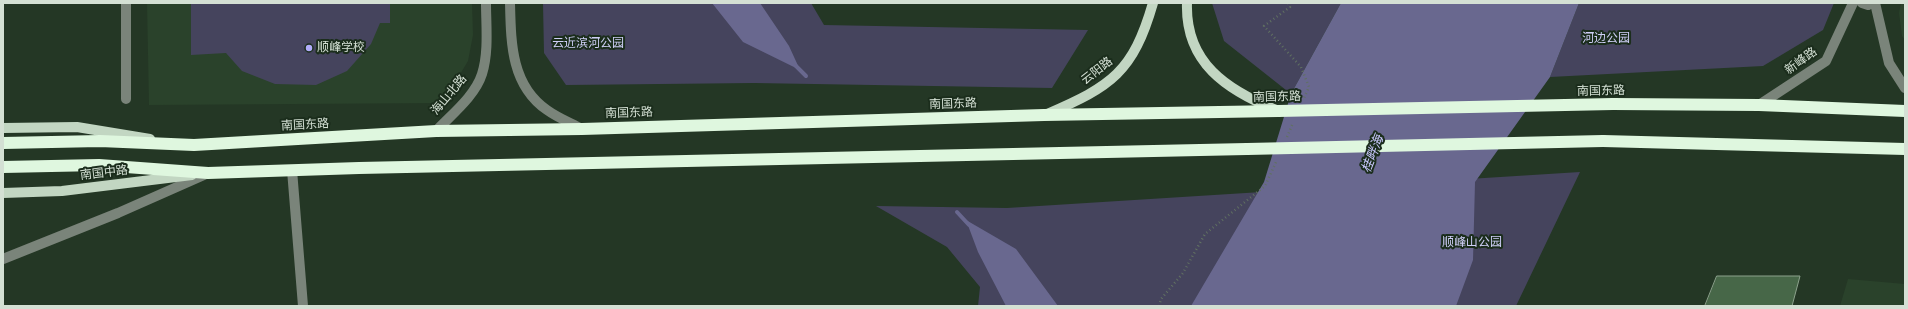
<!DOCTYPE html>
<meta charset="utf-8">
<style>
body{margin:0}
#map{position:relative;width:1908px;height:309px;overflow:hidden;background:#243725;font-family:"IBM Plex Sans",sans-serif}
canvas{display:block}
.frame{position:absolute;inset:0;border:4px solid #d4e0d4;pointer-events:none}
</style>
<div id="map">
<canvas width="1908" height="309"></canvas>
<div class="frame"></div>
</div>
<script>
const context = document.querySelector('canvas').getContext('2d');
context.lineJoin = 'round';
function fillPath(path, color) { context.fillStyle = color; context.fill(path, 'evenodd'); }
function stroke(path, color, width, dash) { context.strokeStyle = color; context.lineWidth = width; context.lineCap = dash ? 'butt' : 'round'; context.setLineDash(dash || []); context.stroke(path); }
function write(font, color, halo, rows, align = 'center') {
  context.font = font + ' "IBM Plex Sans","Noto Sans SC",sans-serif'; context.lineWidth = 4; context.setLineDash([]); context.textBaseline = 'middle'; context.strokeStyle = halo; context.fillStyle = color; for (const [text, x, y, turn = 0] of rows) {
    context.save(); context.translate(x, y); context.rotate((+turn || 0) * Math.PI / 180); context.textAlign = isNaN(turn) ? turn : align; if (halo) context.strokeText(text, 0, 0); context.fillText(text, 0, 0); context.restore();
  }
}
const built = new Path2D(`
 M147 3H472L473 35 468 61 443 103 149 105Z
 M1901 3H1905V40L1902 36 1899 13Z
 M1848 279 1905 284V306H1840Z`);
const green = new Path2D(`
 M191 3H390V23H380L371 44 347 71 316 85 275 84 242 71 226 53 191 55Z
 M543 3H811L824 25 1088 30 1052 88 754 83 566 85 544 53Z
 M1212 3H1341L1291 94 1224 41Z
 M1579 3H1834L1823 30 1763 66 1550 77Z
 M1580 172 1516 306H978L980 287 947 247 876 206 1007 208Z`);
const water = new Path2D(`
 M712 3H760L789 46 800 70 743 42Z
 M1341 3H1579L1550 77 1475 182 1473 260 1456 306H1191L1264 182 1291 94Z
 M966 220 1016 249 1058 306H1006L978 252Z`);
const stream = new Path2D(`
 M796 66 806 76
 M957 212 969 225`);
const building = new Path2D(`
 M1717 276H1800L1792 306H1705Z`);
const path = new Path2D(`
 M1288 3 1290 7 1264 26 1301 67 1309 87 1304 98
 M1287 137 1293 123
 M1159 306 1161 299 1183 273 1205 234 1265 186 1277 160`);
const minor = new Path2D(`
 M126 3V99
 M510 3C511 43 511 85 547 110 558 118 571 123 582 129
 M1862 3 1868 5 1871 3
 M1875 3 1889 63 1905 88
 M1759 105 1826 61 1853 3
 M436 131C452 114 475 96 482 74 489 52 486 25 486 3
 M292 170 303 306
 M3 259 118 213 204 175`);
const major = new Path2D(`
 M1187 3C1185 63 1227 90 1276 110
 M1047 114C1112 86 1133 72 1153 3
 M3 128 77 127 150 139
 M3 193 62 191 192 175`);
const highway = new Path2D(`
 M1613 104 1759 105 1905 111
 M1603 141 1905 149
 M3 143 100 141 194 145 436 131 582 129 1044 115 1278 111
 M3 167 99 165 208 173 359 168 1247 149`);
const highwayBridge = new Path2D(`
 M1278 111 1613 104
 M1247 149 1603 141`);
const markers = [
 [309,48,4,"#b1adfa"]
];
const parkNames = [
 ["河边公园",1606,39],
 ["云近滨河公园",588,44],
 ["顺峰山公园",1472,243]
];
const poiNames = [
 ["顺峰学校",317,48]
];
const streetNames = [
 ["新峰路",1801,61,-36],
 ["云阳路",1097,71,-38],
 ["南国东路",1601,91,-1],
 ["海山北路",449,95,-50],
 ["南国东路",1277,97,-1],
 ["南国东路",953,104,-2],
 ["南国东路",629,113,-2],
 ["南国东路",305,125,-3],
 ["南国中路",104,173,-7]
];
const waterNames = [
 ["桂畔海",1373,154,-69]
];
fillPath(built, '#2a422b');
fillPath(green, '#45445d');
fillPath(water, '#69688f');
stroke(stream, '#69688f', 4);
fillPath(building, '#476748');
stroke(building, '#8ca28c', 1);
stroke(path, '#617162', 2.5, [1, 3]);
stroke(minor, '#7a847a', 10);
stroke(major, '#c2d6c2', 10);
stroke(highway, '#dff7df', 12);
stroke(highwayBridge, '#dff7df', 12);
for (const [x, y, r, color] of markers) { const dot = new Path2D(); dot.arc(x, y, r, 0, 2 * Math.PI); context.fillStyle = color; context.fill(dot); stroke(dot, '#1b2d1c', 1.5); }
write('12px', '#cfcff7', '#1b2d1c', parkNames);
write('12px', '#d4e0d4', '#1b2d1c', poiNames, 'left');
write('12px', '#d4e0d4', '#1b2d1c', streetNames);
write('italic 13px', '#cbcaff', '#1b2d1c', waterNames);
</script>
